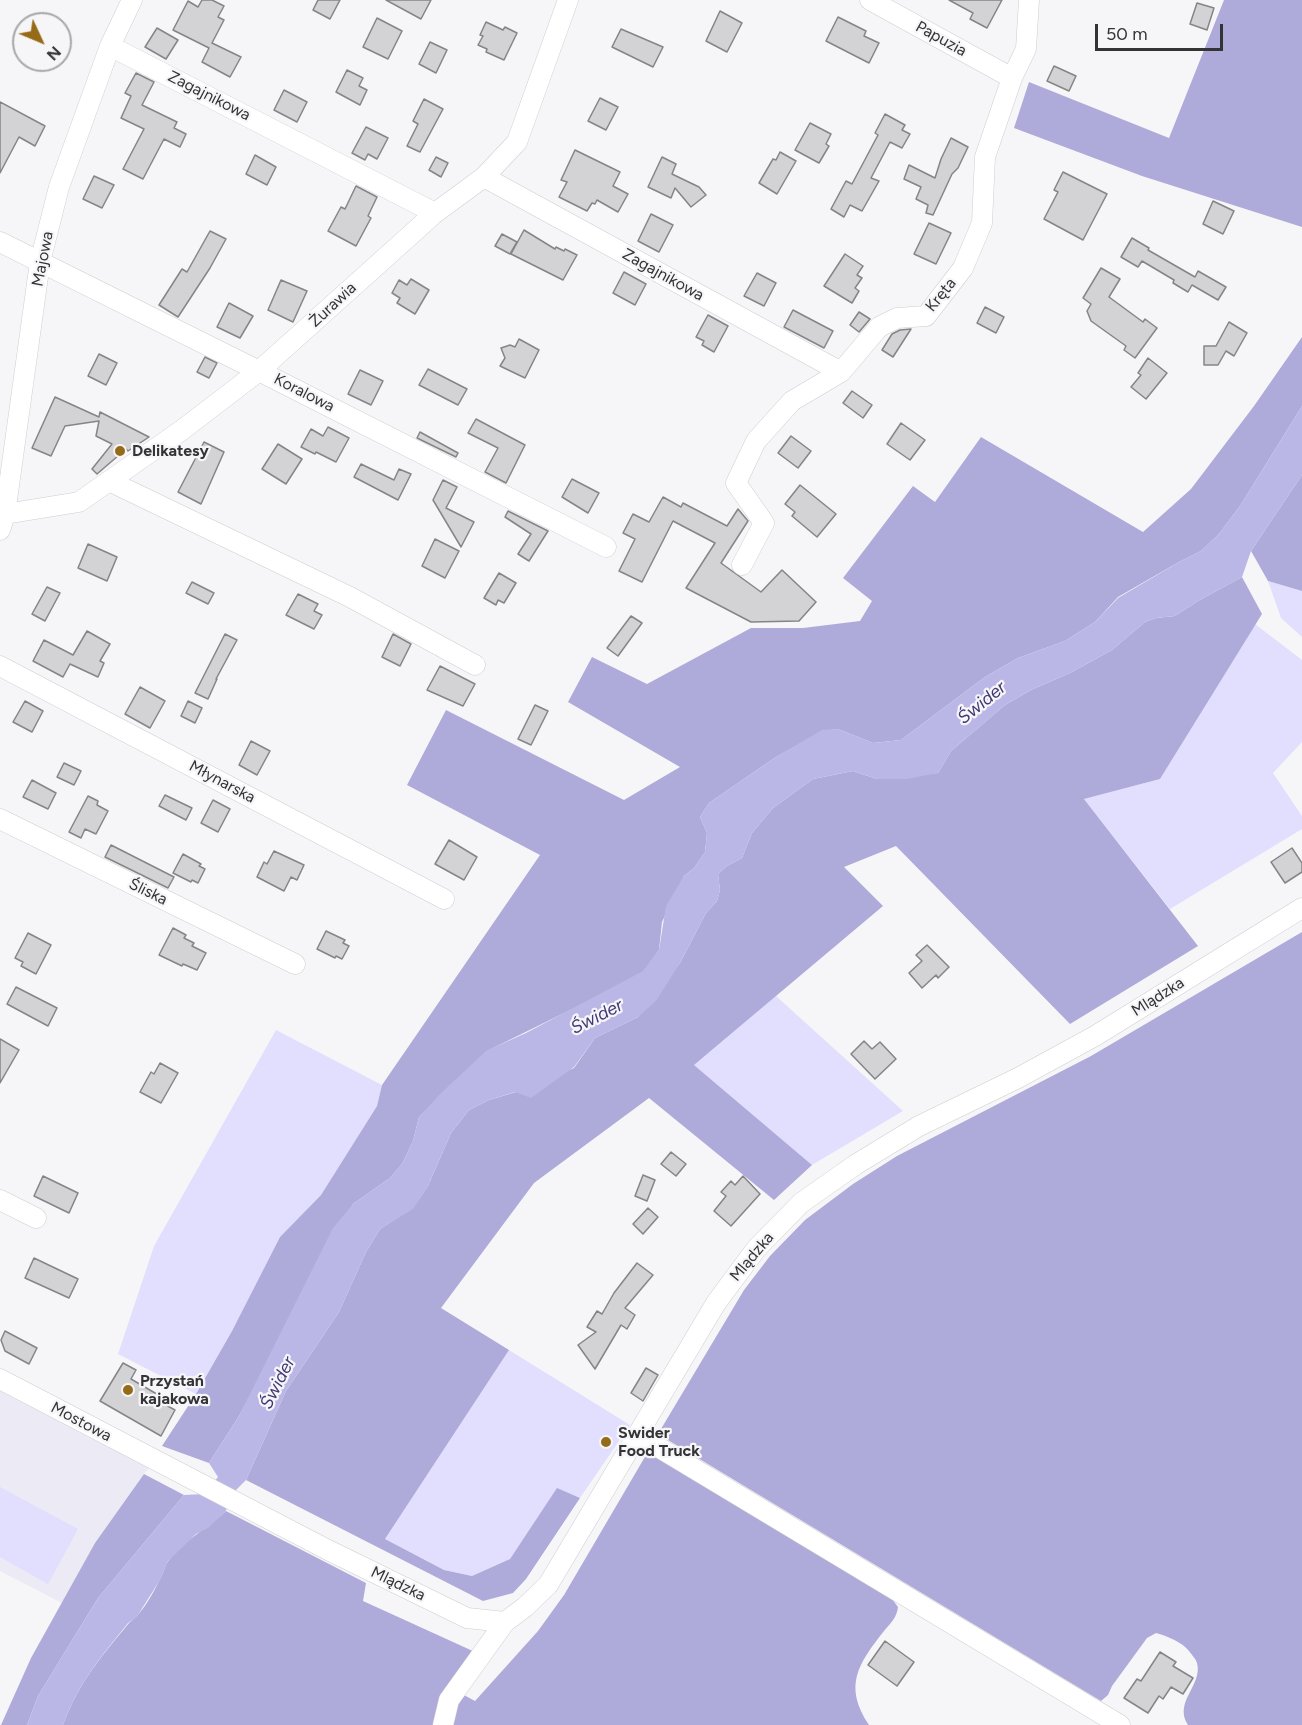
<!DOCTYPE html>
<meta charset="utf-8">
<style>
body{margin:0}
#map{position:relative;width:1302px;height:1725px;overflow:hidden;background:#f6f6f9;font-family:Figtree,sans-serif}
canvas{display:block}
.north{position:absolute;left:12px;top:12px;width:60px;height:60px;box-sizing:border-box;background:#f6f6f9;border:2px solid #a8a8ab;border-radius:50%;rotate:134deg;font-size:16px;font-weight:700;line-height:24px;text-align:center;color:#343436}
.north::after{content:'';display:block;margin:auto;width:21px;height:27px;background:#966b17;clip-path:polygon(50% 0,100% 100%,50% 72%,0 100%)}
.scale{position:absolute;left:1095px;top:24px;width:128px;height:27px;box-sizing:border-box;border:3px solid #343436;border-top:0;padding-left:8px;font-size:18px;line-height:21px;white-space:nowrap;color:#343436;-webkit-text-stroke:4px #f6f6f9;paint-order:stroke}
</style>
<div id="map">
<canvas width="1302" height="1725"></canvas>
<div class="north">N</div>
<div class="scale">50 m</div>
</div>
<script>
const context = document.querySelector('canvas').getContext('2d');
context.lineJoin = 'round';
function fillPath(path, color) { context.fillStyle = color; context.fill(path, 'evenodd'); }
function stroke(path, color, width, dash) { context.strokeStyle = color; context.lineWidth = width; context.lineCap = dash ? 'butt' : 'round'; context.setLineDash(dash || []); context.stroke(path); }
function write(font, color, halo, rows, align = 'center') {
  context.font = font + ' Figtree,sans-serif'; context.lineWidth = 4.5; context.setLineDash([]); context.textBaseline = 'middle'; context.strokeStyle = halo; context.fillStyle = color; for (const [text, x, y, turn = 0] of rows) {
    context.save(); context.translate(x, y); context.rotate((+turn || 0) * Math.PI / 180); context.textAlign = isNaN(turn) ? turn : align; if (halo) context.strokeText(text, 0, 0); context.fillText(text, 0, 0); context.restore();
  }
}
const built = new Path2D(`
 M0 1379 155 1461 144 1474 95 1543 62 1603 0 1571Z`);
const green = new Path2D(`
 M1268 581 1302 591V637L1281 618Z
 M1255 624 1302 660V742L1273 773 1302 816V829L1170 909 1084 799 1160 779Z
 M776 996 903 1111 812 1165 694 1065Z
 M276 1030 382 1085 377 1106 321 1195 280 1237 232 1331 196 1394 118 1354 154 1246Z
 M509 1350 630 1425 580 1498 557 1489 510 1559 472 1576 444 1570 385 1539Z
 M0 1487 78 1529 48 1584 0 1557Z`);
const forest = new Path2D(`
 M1224 0H1302V227L1142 176 1014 128 1029 82 1169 138Z
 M1302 337V406L1240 506 1219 534 1201 551 1179 562 1118 597 1095 622 1065 641 1018 658 985 677 901 740 873 743 838 729 822 731 776 757 709 803 700 817 707 833 705 852 694 868 684 876 662 922 659 950 643 972 627 982 487 1051 419 1117 413 1141 402 1164 390 1178 353 1204 239 1416 209 1463 162 1446 196 1394 232 1331 280 1237 321 1195 377 1106 382 1085 540 855 407 785 446 710 624 800 680 767 568 702 592 657 647 684 751 628H803L860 621 872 601 843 578 913 486 935 502 981 437 1143 532 1191 489 1254 406Z
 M1302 475V591L1268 581 1251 551Z
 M1242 577 1262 614 1160 779 1084 799 1198 946 1070 1024 896 846 844 867 883 906 694 1065 812 1165 774 1200 649 1098 534 1183 441 1308 509 1350 385 1539 444 1570 472 1576 510 1559 557 1488 580 1498 526 1579 513 1593 483 1601 246 1480 286 1391 339 1312 366 1252 380 1229 413 1208 428 1186 451 1133 469 1110 489 1100 516 1092 574 1068 595 1038 638 1017 680 963 706 913 717 901 720 890 718 874 727 866 742 858 752 833 773 808 813 779 853 771 877 779 938 773 951 751 1005 705 1031 690 1070 673 1112 650 1145 622 1156 618 1175 616 1198 601Z
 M1302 932V1725H1188C1173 1702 1203 1685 1197 1663 1196 1659 1191 1654 1189 1651 1182 1642 1167 1636 1156 1633L1147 1638 1112 1686 1108 1695 1101 1701 658 1434 744 1290 770 1256 805 1220 853 1184 897 1156 1091 1056Z
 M649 1450 892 1599 898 1607C897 1617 891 1623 884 1631 858 1664 843 1686 869 1725H450L456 1702 462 1694 475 1701 538 1631 564 1595Z
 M144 1474 184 1495 98 1598 38 1696 27 1725H1L31 1658 95 1543Z
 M226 1511 366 1583 363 1601 475 1652 434 1725H63C79 1682 100 1658 129 1623 142 1614 154 1592 161 1577 164 1572 165 1565 169 1560 184 1540 208 1528 226 1511Z`);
const water = new Path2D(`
 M1302 406V475L1251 551 1242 577 1198 601 1175 616 1156 618 1145 622 1112 650 1070 673 1031 690 1005 705 951 751 938 773 907 779H877L853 771 813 779 773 808 752 833 742 858 727 866 718 874 720 890 717 901 706 913 680 963 656 1001 638 1017 595 1038 574 1067 531 1098 515 1092 489 1100 469 1110 451 1133 428 1186 413 1209 380 1229 366 1252 339 1312 286 1391 246 1480 229 1497 226 1511 208 1528 196 1534 168 1561 160 1580 136 1618 128 1623C100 1658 79 1682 63 1725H27L38 1696 98 1598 184 1495 204 1494 218 1477 209 1463 239 1416 333 1228 353 1204 390 1178 402 1164 413 1141 419 1117 440 1094 486 1051 526 1033 643 971 659 950 666 906 684 876 694 868 705 852 707 833 700 817 709 803 776 757 822 730 838 729 873 743 901 740 985 677 1018 658 1065 641 1095 622 1118 598 1179 562 1201 551 1219 534 1240 506Z`);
const building = new Path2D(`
 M202 0H212L224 6 218 17 224 20 212 43 241 57 230 77 202 62 209 48 173 30 188 1 198 7Z
 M318 0H340L330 19 313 10Z
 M386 0H431L421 19Z
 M949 0H1002L987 28 970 19 973 13Z
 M1197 3 1214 8 1207 30 1190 24Z
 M720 11 742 23 727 52 706 41Z
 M838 17 866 31 864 36 879 43 869 63 826 41Z
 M377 18 402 31 388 59 363 47Z
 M486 22 503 30 505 27 517 33 504 60 486 52 487 49 478 45 483 36 480 35Z
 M157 28 178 40 166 59 145 47Z
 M621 29 663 47 653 67 612 47Z
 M430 42 447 50 436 73 419 64Z
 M1054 66 1076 76 1069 91 1047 81Z
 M347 70 363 78 359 86 367 90 360 105 336 92Z
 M136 73 154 82 142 105 177 122 174 128 186 134 180 147 164 139 143 179 123 169 144 129 121 118 131 96 125 93Z
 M284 90 307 102 297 122 274 110Z
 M600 98 618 107 606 130 588 121Z
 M424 99 443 109 420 152 407 146 418 124 413 121Z
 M0 102 45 126 35 146 19 137 0 173Z
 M885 114 905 125 902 130 910 134 902 148 890 142 871 178 879 181 862 211 850 205 844 217 831 209 846 181 852 184 878 135 875 133Z
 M810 123 831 134 826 144 829 146 819 163 795 150Z
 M366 127 388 138 377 159 368 154 365 160 352 153Z
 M951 138 968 147 958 168 952 174 933 215 926 213 928 205 916 199 921 187 904 179 909 165 935 178 941 159Z
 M575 150 620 172 613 186 628 194 618 212 597 200 595 204 592 203 587 211 559 197 567 182 561 180Z
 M780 152 796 161 777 194 759 183 773 159 776 160Z
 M255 155 276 167 267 185 246 174Z
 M436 157 448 163 441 177 429 170Z
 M662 157 676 164 672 174 699 187 706 195 691 207 675 188 671 198 648 187Z
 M1063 172 1107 194 1083 240 1044 219 1058 192 1054 190Z
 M94 176 114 185 102 208 83 199Z
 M356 186 377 197 368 216 371 218 356 246 328 231 341 207 345 209Z
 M1213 201 1234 211 1223 234 1203 224Z
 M651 214 673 225 659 252 638 241Z
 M929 223 951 233 936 264 914 254Z
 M524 230 555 249 556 247 564 251 565 249 577 255 563 280 511 254Z
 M210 231 226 239 210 268 178 317 159 305 182 269 187 272Z
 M502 234 517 242 510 254 495 246Z
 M1132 238 1149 248 1148 250 1195 277 1198 271 1226 287 1218 300 1192 285 1188 292 1173 283 1174 280 1142 261 1138 267 1121 257Z
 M845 254 863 266 857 275 862 278 855 288 859 291 852 303 824 286Z
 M1101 268 1120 279 1109 297 1143 322 1145 319 1157 328 1135 358 1124 350 1126 346 1091 321 1087 311 1091 304 1083 298Z
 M624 272 646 284 635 305 613 293Z
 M757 273 776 283 764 306 744 296Z
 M411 279 429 290 415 314 397 303 400 298 392 293 399 280 407 285Z
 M281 280 307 291 293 322 268 310Z
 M229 303 253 316 240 338 217 327Z
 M985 307 1004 317 996 333 977 323Z
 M793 310 833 331 824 348 784 327Z
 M859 312 870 319 859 332 850 325Z
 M708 315 728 326 714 352 702 345 704 341 696 337Z
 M1229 322 1247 333 1234 356 1226 351 1218 365H1204V346H1216Z
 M911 329 893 357 882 350 892 334 900 330Z
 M519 339 539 350 525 378 500 366 505 358 501 348 510 345 515 347Z
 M99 354 117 363 106 385 88 376Z
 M205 357 217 363 209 378 197 372Z
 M1148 358 1167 373 1146 399 1131 387 1141 375 1138 373Z
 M428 369 467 389 458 405 419 385Z
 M360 370 383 381 371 405 348 394Z
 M852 391 872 405 863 418 843 403Z
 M55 397 99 417 100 412 149 437 128 451 126 449 97 474 92 469 112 444 96 436 99 421 65 426 51 456 32 448Z
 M476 419 525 445 506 483 485 472 498 448 468 433Z
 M901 423 925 440 910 460 887 444Z
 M328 427 349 438 336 462 316 452 315 454 301 447 311 429 323 436Z
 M420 432 458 453 456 457 417 438Z
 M791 436 811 451 798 468 778 453Z
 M204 442 224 452 201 504 178 492Z
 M278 444 302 459 286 484 262 469Z
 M361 464 394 480 399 469 411 474 398 500 354 477Z
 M572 479 599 493 588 513 562 497Z
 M443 480 457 487 446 508 474 522 461 547 433 500Z
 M800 485 836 514 817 537 792 516 795 512 785 504Z
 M663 497 681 507 683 503 727 526 738 509 748 521 721 563 761 592 782 570 816 602 799 621 751 622 686 588 715 543 673 521 642 582 619 571 635 539 623 533 633 514 649 522Z
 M508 511 548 531 529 561 518 554 531 534 505 517Z
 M435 539 459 551 445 578 422 566Z
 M88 544 117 557 107 581 78 568Z
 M499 573 516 583 504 603 498 600 496 605 484 598Z
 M192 582 214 593 208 604 186 593Z
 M47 587 60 593 45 621 32 614Z
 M298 594 318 604 314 611 322 615 314 629 286 615Z
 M631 616 642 623 618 656 607 648Z
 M87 631 110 644 100 661 104 663 98 677 70 664 63 677 33 661 44 640 73 655Z
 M225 634 237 640 216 679H217L208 699 195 693Z
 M393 634 411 644 400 666 382 657Z
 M440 666 475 684 463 706 427 690Z
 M140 687 165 701 150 728 125 714Z
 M25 701 43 711 32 732 13 722Z
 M188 701 202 708 195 723 181 716Z
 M535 705 548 711 531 745 518 739Z
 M251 741 270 751 257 775 239 765Z
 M64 763 81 771 74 785 57 777Z
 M32 780 56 793 48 809 23 797Z
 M165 795 192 808 186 820 159 806Z
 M88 796 98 801 97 805 108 811 96 834 85 829 81 838 69 832Z
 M213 800 230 809 218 832 201 823Z
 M449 840 477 857 464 880 435 864Z
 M111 845 174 877 168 888 105 857Z
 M1292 848 1302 863V872L1285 883 1271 862Z
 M274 851 304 865 297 880 291 877 284 891 257 877 264 862 267 864Z
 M183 854 201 864 199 866 205 869 198 883 192 880 191 882 173 873Z
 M173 928 186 935 184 938 194 943 192 946 206 953 197 970 183 964 182 966 159 955Z
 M326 931 345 940 343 943 349 946 342 959 336 956 335 958 317 949Z
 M28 933 51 945 36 974 21 966 23 962 15 958Z
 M927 945 949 967 938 978 936 975 922 988 909 973 922 961 916 955Z
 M16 987 57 1008 48 1026 7 1004Z
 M0 1039 19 1050 0 1083Z
 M864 1041 872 1049 880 1042 896 1059 875 1079 851 1054Z
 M160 1063 178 1073 161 1103 140 1092 151 1072 154 1074Z
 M671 1152 686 1164 676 1176 661 1164Z
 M643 1175 655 1180 647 1201 635 1196Z
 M43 1176 78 1193 69 1213 34 1196Z
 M743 1176 760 1194 731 1226 714 1211 726 1196 721 1192 731 1181 735 1185Z
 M648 1208 658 1217 643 1234 633 1224Z
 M34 1258 78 1279 69 1298 25 1278Z
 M637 1263 653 1275 625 1308 635 1315 627 1329 621 1325 595 1369 578 1345 596 1332 587 1327 597 1311 602 1314 614 1293Z
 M5 1331 37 1348 29 1364 5 1351 1 1340Z
 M123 1363 136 1370 131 1379 167 1400 164 1404 175 1410 161 1436 100 1401Z
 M646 1368 658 1375 643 1401 631 1393Z
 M885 1641 914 1662 897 1686 868 1665Z
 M1160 1652 1176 1662 1173 1666 1193 1678 1183 1694 1171 1687 1163 1699 1159 1696 1148 1713 1124 1698 1137 1679 1141 1681Z`);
const minor = new Path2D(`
 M870 0 1012 78
 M110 46 435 213
 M484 177 841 372
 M0 242 259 371 606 547
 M109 481 350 597 475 665
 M5 514 79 502 182 430 259 371 435 213 484 177 517 142 568 0
 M0 530 5 514 40 262 59 187 110 46 132 0
 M742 565 764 523 736 483 756 441 792 401 841 372 879 327 897 318 926 316 963 268 982 223 985 157 1012 78 1026 49 1029 0
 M0 666 444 899
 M0 819 295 964
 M0 1200 36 1218
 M0 1379 328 1550 467 1618 505 1622
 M638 1435 1120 1725
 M443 1725 449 1700 505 1622 525 1607 548 1585 716 1303 756 1249 801 1203 855 1165 919 1126 1018 1078 1095 1036 1302 908`);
const markers = [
 [120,451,6,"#966b17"],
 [128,1390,6,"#966b17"],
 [606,1442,6,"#966b17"]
];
const streetNames = [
 ["Papuzia",941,39,29],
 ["Zagajnikowa",209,96,27],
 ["Majowa",43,259,-79],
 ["Zagajnikowa",663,275,29],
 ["Kręta",941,295,-51],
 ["Żurawia",333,305,-43],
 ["Koralowa",304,393,27],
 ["Młynarska",222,782,28],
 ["Śliska",148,892,26],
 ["Mlądzka",1158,997,-32],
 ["Mlądzka",752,1257,-50],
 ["Mostowa",81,1422,28],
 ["Mlądzka",398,1584,26]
];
const poiNames = [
 ["Delikatesy",132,451],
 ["Przystań",140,1381],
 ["kajakowa",140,1399],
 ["Swider",618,1433],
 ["Food Truck",618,1451]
];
const waterNames = [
 ["Świder",982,703,-39],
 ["Świder",597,1017,-27],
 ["Świder",278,1383,-63]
];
fillPath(built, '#ebeaf5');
fillPath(green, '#e1dffd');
fillPath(forest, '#aeaad9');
fillPath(water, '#bab6e6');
fillPath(building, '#d3d3d6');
stroke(building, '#858588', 1.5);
stroke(minor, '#ceced1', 21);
stroke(minor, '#fff', 20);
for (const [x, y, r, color] of markers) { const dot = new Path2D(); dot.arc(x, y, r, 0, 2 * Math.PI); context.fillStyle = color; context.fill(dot); stroke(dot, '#f6f6f9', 2); }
write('16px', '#343436', '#f6f6f9', streetNames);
write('bold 16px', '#343436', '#f6f6f9', poiNames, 'left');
write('italic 18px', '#433974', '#f6f6f9', waterNames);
</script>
